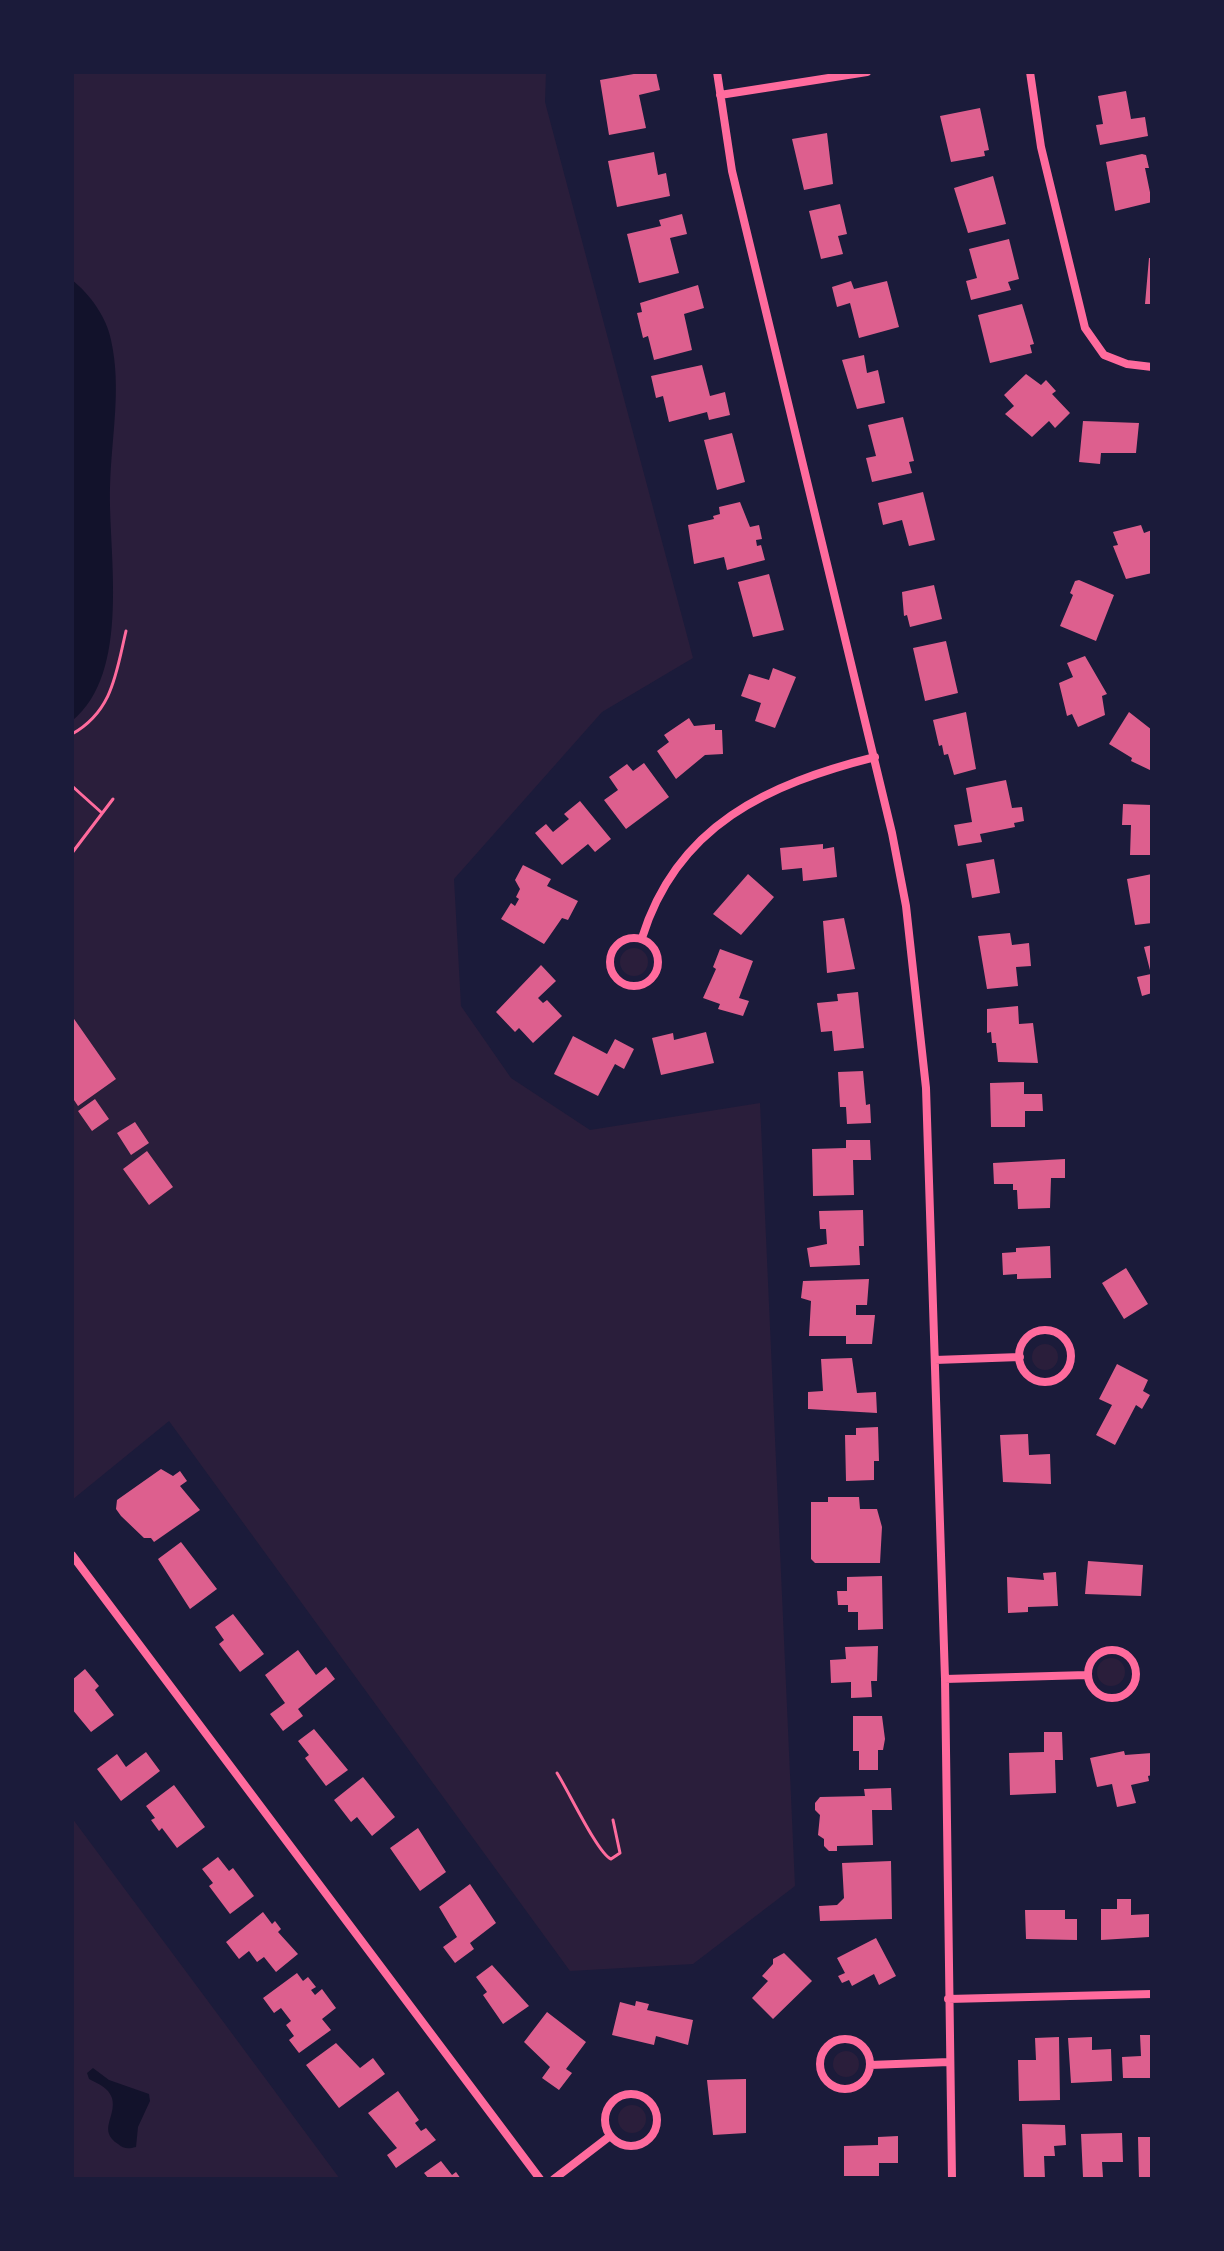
<!DOCTYPE html>
<style>
body{margin:0}
#map{position:relative;width:1224px;height:2251px;overflow:hidden;background:#1b1b3a;font-family:Overpass,sans-serif}
canvas{display:block}
.frame{position:absolute;inset:0;border:74px solid #1b1b3a;pointer-events:none}
</style>
<div id="map">
<canvas width="1224" height="2251"></canvas>
<div class="frame"></div>
</div>
<script>
const context = document.querySelector('canvas').getContext('2d');
context.lineJoin = 'round';
function fillPath(path, color) { context.fillStyle = color; context.fill(path, 'evenodd'); }
function stroke(path, color, width, dash) { context.strokeStyle = color; context.lineWidth = width; context.lineCap = dash ? 'butt' : 'round'; context.setLineDash(dash || []); context.stroke(path); }
const green = new Path2D(`
 M72 72H546L545 102 693 658 602 712 454 879 461 1006 511 1078 590 1130 760 1103 795 1886 693 1964 570 1971 169 1421 72 1500Z
 M620 962a14 14 0 1 1 28 0a14 14 0 1 1-28 0Z
 M1032 1357a13 13 0 1 1 26 0a13 13 0 1 1-26 0Z
 M1097 1672a14 14 0 1 1 28 0a14 14 0 1 1-28 0Z
 M72 1818 340 2179H72Z
 M833 2064a13 13 0 1 1 26 0a13 13 0 1 1-26 0Z
 M618 2119a14 14 0 1 1 28 0a14 14 0 1 1-28 0Z`);
const water = new Path2D(`
 M72 280C90 294 107 318 111 340 122 389 111 438 110 487 108 554 132 672 72 721Z
 M93 2068 109 2080 149 2094 150 2101 138 2127 136 2147C128 2149 124 2149 118 2144 97 2130 117 2117 112 2098 108 2087 98 2084 89 2079L87 2073Z`);
const building = new Path2D(`
 M645 72H656L660 90 639 95 646 128 609 135 600 80Z
 M1126 91 1131 119 1145 117 1148 136 1100 145 1096 125 1103 124 1098 96Z
 M980 108 989 150 984 151 985 156 951 162 940 116Z
 M827 133 833 184 804 190 792 139Z
 M654 152 658 175 666 173 670 196 617 207 608 161Z
 M1142 154 1146 155 1149 168H1145L1152 202 1115 211 1106 162Z
 M993 176 1006 224 968 233 954 188Z
 M840 204 847 234 838 236 843 254 821 259 809 211Z
 M682 214 687 234 670 238 679 273 639 283 627 234 661 226 659 220Z
 M1009 239 1019 279 1008 282 1011 290 971 300 966 281 977 278 969 249Z
 M1149 258H1152V304H1145Z
 M851 281 854 289 887 281 899 327 859 338 850 303 837 307 832 287Z
 M698 285 704 308 684 314 692 350 654 360 648 336 643 338 637 313 642 312 640 303Z
 M1022 304 1034 344 1030 345 1032 353 990 363 978 315Z
 M864 355 867 373 878 370 885 403 857 409 842 360Z
 M702 365 710 396 725 392 730 415 709 420 707 412 669 422 663 396 656 398 651 376Z
 M1026 374 1041 385 1046 380 1056 391 1052 394 1070 413 1055 428 1049 421 1032 437 1005 414 1014 406 1004 395Z
 M903 417 914 461 909 462 912 473 872 482 866 458 876 456 868 425Z
 M1083 421 1139 423 1136 453H1101L1100 464 1079 462Z
 M732 433 745 482 717 490 704 440Z
 M923 492 935 540 909 546 902 520 883 525 878 503Z
 M740 502 750 527 759 525 762 539 756 540 757 546 761 545 765 560 727 570 724 557 694 564 688 525 714 519 713 516 720 514 719 507Z
 M1141 525 1144 533 1152 530V573L1126 579 1113 546 1118 545 1113 532Z
 M769 574 784 630 753 637 738 582Z
 M1079 580 1114 595 1096 641 1060 626 1073 595 1070 593 1075 581Z
 M934 585 942 619 910 627 907 615 904 616 902 592Z
 M946 641 958 693 925 701 913 648Z
 M1085 656 1107 694 1102 696 1105 715 1078 727 1072 714 1067 716 1059 683 1073 677 1067 663Z
 M773 668 796 677 775 728 755 721 761 703 741 696 749 674 769 680Z
 M966 712 976 769 954 775 948 754 944 755 942 745 939 746 933 720Z
 M1129 712 1152 730V771L1131 761 1132 758 1109 744Z
 M689 718 694 726 715 724V730H722L723 754 705 755 676 779 657 751 669 742 664 735Z
 M644 763 669 797 626 829 604 800 618 790 609 777 627 764 633 771Z
 M1006 780 1012 808 1022 807 1024 821 1014 823 1015 827 980 834 982 842 958 846 954 825 972 822 966 788Z
 M580 801 611 839 595 852 588 844 562 865 535 833 546 824 553 832 569 819 564 814Z
 M1123 804 1152 805V855H1130L1131 825H1122Z
 M823 844V849L834 847 837 877 803 881 802 868 782 870 780 848Z
 M994 859 1000 893 972 898 966 864Z
 M523 865 551 879 547 886 578 901 568 920 562 918 544 944 501 919 511 903 515 906 519 899 516 897 520 889 515 880Z
 M748 874 774 897 741 935 713 914Z
 M1152 874V923L1135 925 1127 879Z
 M844 918 855 969 827 973 823 921Z
 M1010 933 1012 945 1029 943 1031 966 1016 967 1018 986 987 989 978 936Z
 M1152 945V993L1142 996 1137 977 1151 974 1144 947Z
 M720 949 753 961 739 998 749 1001 743 1016 718 1009 720 1004 703 998 716 969 713 967Z
 M541 965 556 981 538 998 543 1003 547 1000 562 1016 533 1043 519 1028 515 1032 496 1012Z
 M858 992 864 1048 834 1051 832 1031 821 1032 817 1003 838 1001 837 994Z
 M1018 1006 1019 1024 1033 1023 1038 1063 998 1062 996 1043H992L991 1032 987 1033V1009Z
 M72 1016 116 1079 78 1106 72 1097Z
 M706 1032 714 1063 661 1075 652 1038 673 1033 674 1040Z
 M573 1036 607 1054 615 1039 634 1049 624 1069 615 1064 598 1096 554 1074Z
 M863 1071 866 1105 870 1104 871 1123 847 1124 846 1107H840L838 1072Z
 M1024 1082V1094H1042L1043 1111H1025V1127H991L990 1083Z
 M95 1099 109 1119 92 1131 78 1111Z
 M135 1122 149 1143 131 1155 117 1133Z
 M846 1140H870L871 1160H853L854 1195 813 1196 812 1149 846 1148Z
 M147 1151 173 1187 149 1205 123 1169Z
 M1065 1159V1178H1051L1050 1208 1018 1209 1017 1190H1013V1184H994L993 1163Z
 M863 1210 864 1246H859L860 1265 810 1267 807 1248 827 1244 826 1229H820L819 1211Z
 M1050 1246 1051 1278 1017 1279V1274L1003 1275 1002 1253 1016 1252V1248Z
 M1126 1268 1148 1304 1124 1319 1102 1283Z
 M869 1279 867 1305H856V1315H875L872 1344H846V1336H809L811 1301 801 1298 803 1281Z
 M852 1358 857 1393 876 1392 877 1413 808 1409V1392L823 1391 821 1359Z
 M1117 1364 1148 1380 1143 1391 1150 1395 1142 1409 1136 1405 1115 1445 1096 1435 1112 1405 1099 1399Z
 M878 1427 879 1461H874V1480L846 1481 845 1435H856V1428Z
 M1028 1434 1029 1455 1050 1454 1051 1484 1003 1482 1000 1435Z
 M161 1469 173 1476 180 1471 187 1481 180 1486 200 1510 154 1542 151 1538H144L121 1516 116 1509 117 1500Z
 M828 1497H859L860 1509H877L882 1527 880 1563H815L811 1559V1502H828Z
 M181 1542 217 1589 190 1609 158 1559Z
 M1088 1561 1143 1565 1141 1596 1085 1594Z
 M1056 1572 1058 1606 1028 1607V1612L1008 1613 1007 1577 1044 1580 1043 1573Z
 M882 1576 883 1629 858 1630V1612H848V1605H838L837 1591H847V1577Z
 M233 1614 264 1654 240 1672 219 1644 224 1640 215 1627Z
 M878 1646 877 1681H871L872 1697 851 1698V1682L831 1683 830 1660 846 1659 845 1647Z
 M298 1650 316 1675 326 1667 335 1679 298 1709 303 1716 283 1731 270 1714 285 1703 265 1675Z
 M85 1669 99 1686 95 1690 114 1715 91 1732 72 1709V1680Z
 M853 1716H882L885 1739 883 1750H878V1770H859V1751H853Z
 M314 1729 348 1770 326 1786 305 1758 309 1755 298 1741Z
 M1044 1732H1062L1063 1760H1055L1056 1793 1010 1795 1009 1753 1044 1752Z
 M1124 1751 1125 1755 1152 1753V1775L1148 1776 1149 1781 1131 1785 1136 1803 1117 1807 1112 1784 1097 1787 1090 1758Z
 M146 1752 160 1771 121 1801 97 1769 117 1754 126 1767Z
 M363 1777 395 1817 372 1836 357 1817 351 1822 334 1800Z
 M174 1785 205 1827 177 1848 162 1828 159 1831 151 1820 155 1818 146 1806Z
 M891 1788 892 1810H872L873 1845 837 1846V1851H829L824 1846V1839L818 1835 820 1815 815 1810V1803L820 1797 865 1796 864 1789Z
 M418 1828 446 1872 420 1891 390 1848Z
 M218 1857 229 1871 233 1868 254 1896 230 1914 209 1886 213 1883 202 1869Z
 M891 1861 892 1919 820 1921 819 1906 837 1905 844 1898 842 1863Z
 M470 1884 496 1923 470 1943 474 1949 455 1963 443 1947 457 1937 439 1907Z
 M1117 1899H1131V1915L1149 1914V1937L1101 1940V1909H1117Z
 M1025 1910H1065V1919H1077V1940L1026 1939Z
 M263 1912 272 1924 275 1921 281 1929 278 1932 298 1954 276 1972 264 1957 257 1962 249 1951 239 1959 226 1942Z
 M876 1938 896 1976 879 1985 874 1974 852 1986 849 1980 842 1983 838 1976 845 1973 837 1958Z
 M784 1953 812 1981 773 2019 752 1998 768 1981 762 1976 773 1964V1959Z
 M492 1965 529 2006 503 2024 483 1995 487 1992 476 1977Z
 M297 1973 303 1981 308 1977 316 1987 311 1990 315 1995 322 1989 336 2008 322 2019 331 2030 299 2053 289 2040 294 2036 286 2025 291 2021 281 2008 274 2013 263 1998Z
 M636 2001 649 2004 647 2010 693 2020 688 2045 656 2036 654 2045 612 2035 620 2002 635 2006Z
 M547 2012 586 2042 566 2069 572 2073 559 2090 542 2078 550 2067 524 2042Z
 M1140 2035H1152V2078H1123L1122 2057 1141 2056Z
 M1059 2037 1060 2100 1019 2101 1018 2060H1036L1035 2038Z
 M1092 2037V2050L1111 2049 1112 2081 1071 2083 1068 2038Z
 M336 2043 360 2068 373 2058 385 2074 339 2108 306 2065Z
 M746 2079V2133L713 2135 707 2080Z
 M398 2091 419 2120 415 2123 421 2131 426 2128 436 2140 396 2168 387 2155 397 2148 368 2113Z
 M1022 2124 1065 2125 1066 2145 1054 2146 1055 2156H1044L1045 2179H1024Z
 M1122 2133 1123 2162H1102L1103 2177H1083L1081 2134Z
 M898 2136V2163H879V2176H844V2146L878 2145V2137Z
 M1138 2137H1152V2179H1139Z
 M441 2161 452 2175 456 2172 461 2179H429L424 2173Z`);
const path = new Path2D(`
 M72 734C113 711 116 673 126 631
 M72 786 102 813
 M72 853 113 799
 M557 1773C568 1790 598 1854 611 1859L620 1853 613 1820`);
const minor = new Path2D(`
 M717 72 732 171 892 833 906 906 926 1088 945 1679 952 2179
 M1030 72 1041 147 1085 328 1104 355 1127 364 1152 367
 M720 95 867 72
 M610 962a24 24 0 1 1 48 0a24 24 0 1 1-48 0Z
 M642 938C677 825 768 784 875 757
 M1019 1356a26 26 0 1 1 52 0a26 26 0 1 1-52 0Z
 M935 1360 1020 1357
 M72 1555 540 2179
 M1088 1674a24 24 0 1 1 48 0a24 24 0 1 1-48 0Z
 M945 1679 1087 1675
 M948 1999 1152 1994
 M820 2064a25 25 0 1 1 50 0a25 25 0 1 1-50 0Z
 M870 2065 949 2062
 M605 2120a26 26 0 1 1 52 0a26 26 0 1 1-52 0Z
 M554 2179 610 2136`);
fillPath(green, '#2a1e3b');
fillPath(water, '#12122b');
fillPath(building, '#dd5f8e');
stroke(path, '#ff6b9d', 3);
stroke(minor, '#ff6b9d', 8);
</script>
